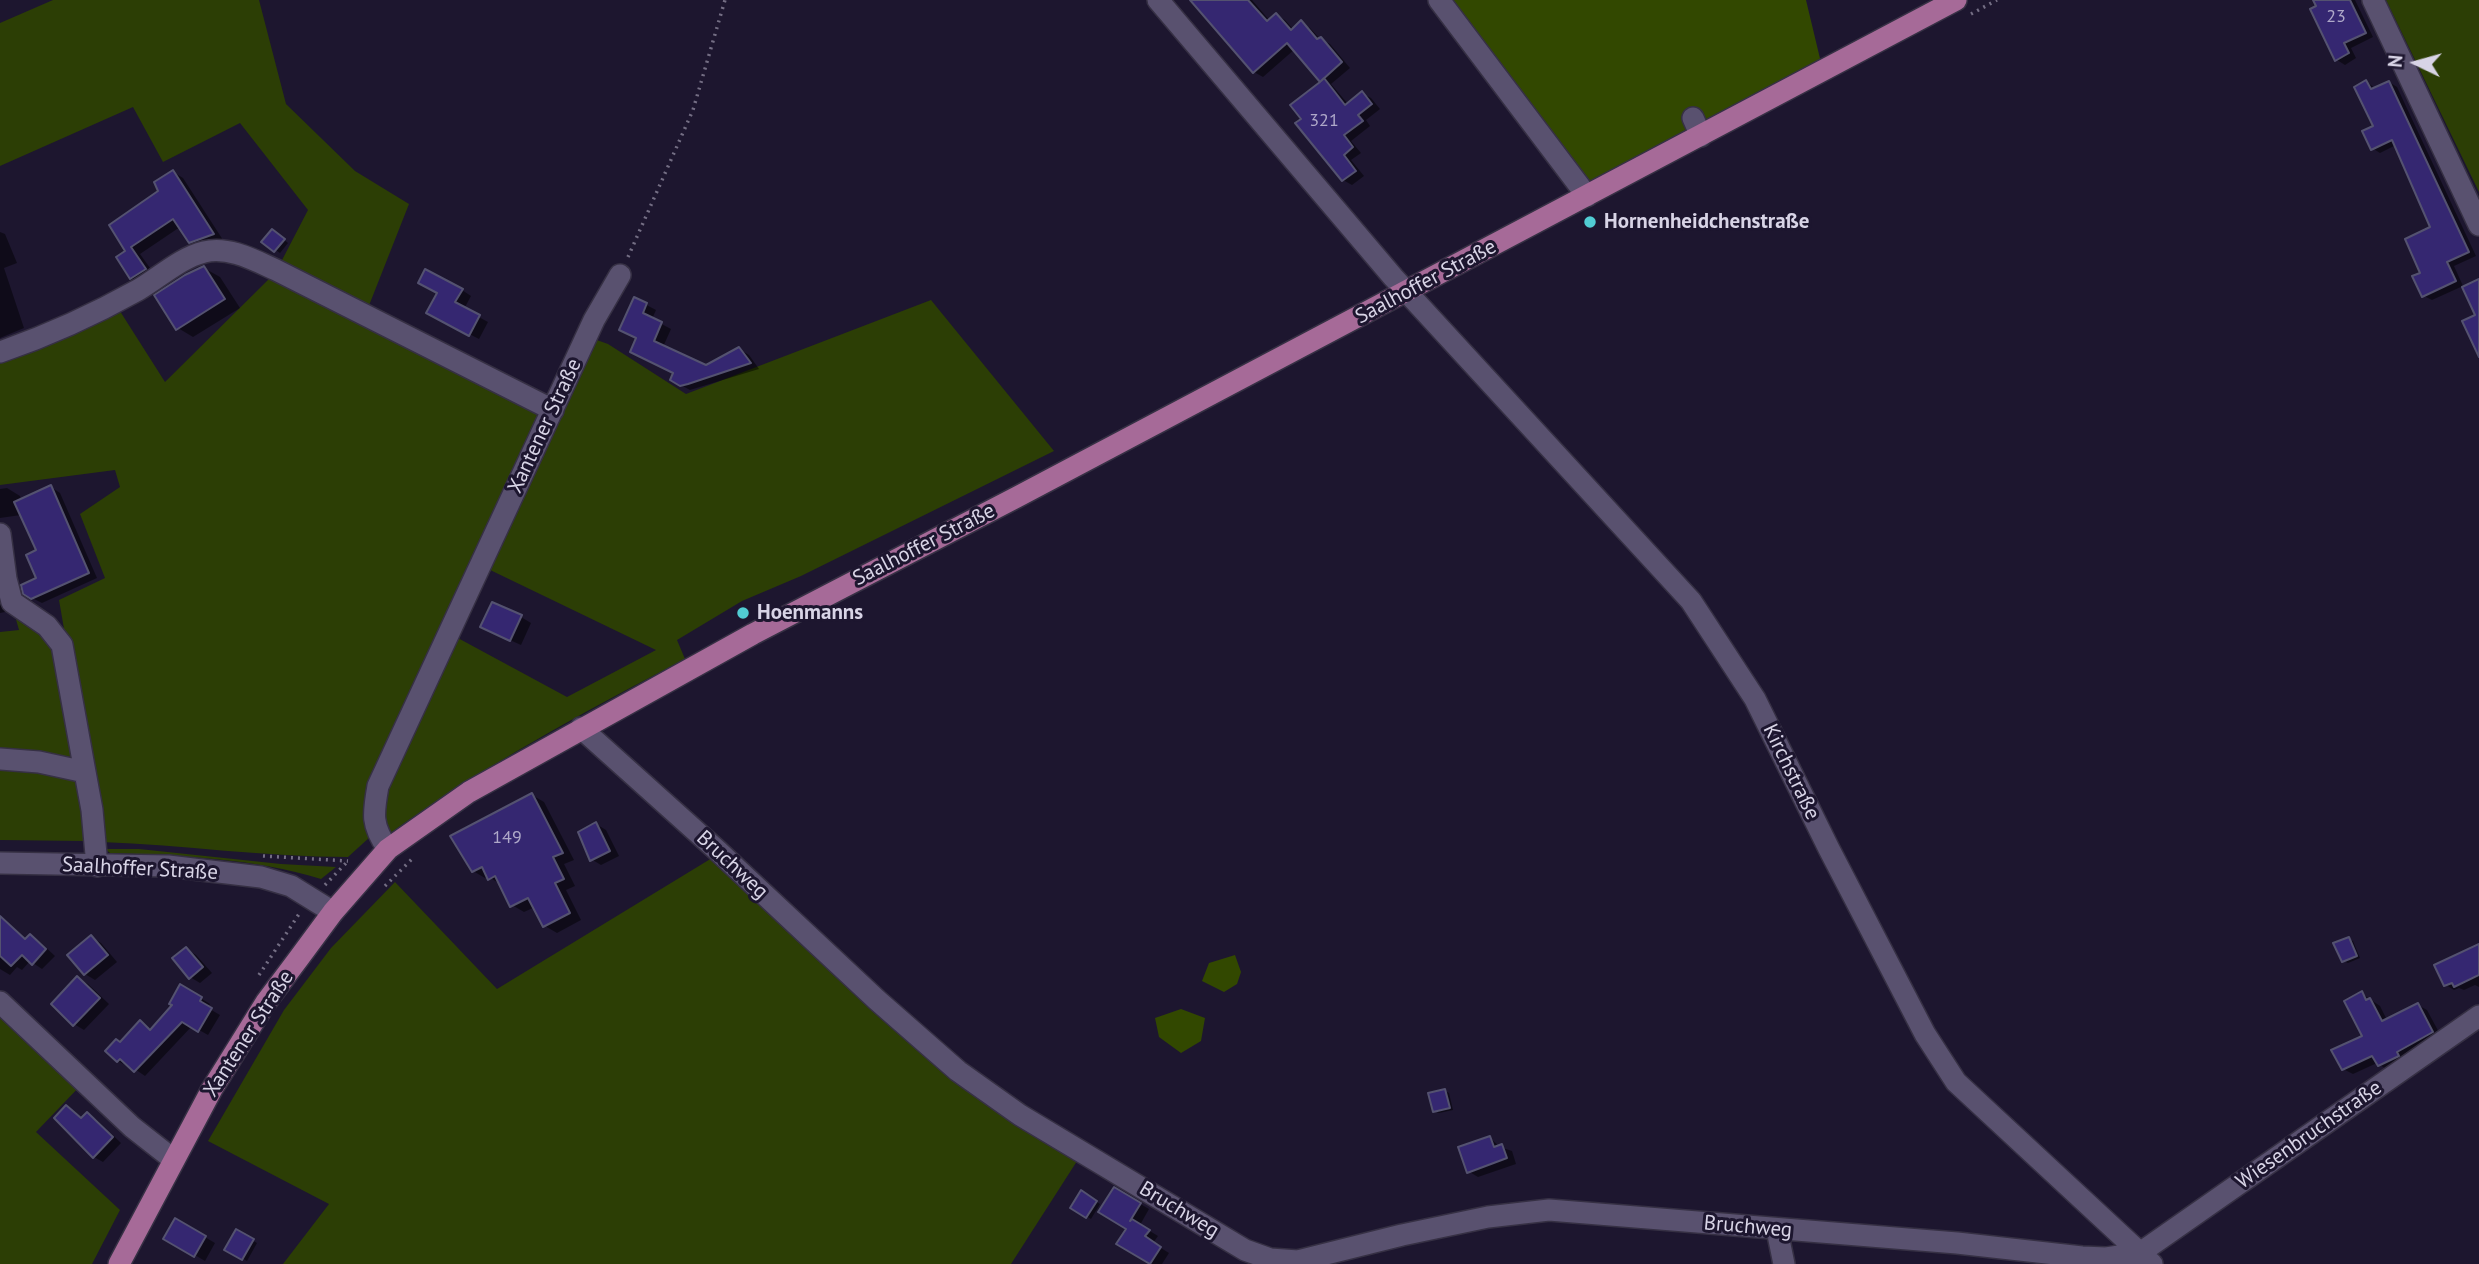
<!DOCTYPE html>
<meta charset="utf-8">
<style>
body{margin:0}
#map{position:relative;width:2479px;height:1264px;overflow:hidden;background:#1d162f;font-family:"PT Sans",sans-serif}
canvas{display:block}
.north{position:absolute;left:2381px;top:28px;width:70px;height:70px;-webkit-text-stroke:5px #1d162f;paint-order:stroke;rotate:275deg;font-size:19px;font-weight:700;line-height:28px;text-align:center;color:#d8d4e6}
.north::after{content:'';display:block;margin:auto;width:24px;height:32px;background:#d8d4e6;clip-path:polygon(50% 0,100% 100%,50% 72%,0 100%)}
</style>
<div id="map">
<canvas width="2479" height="1264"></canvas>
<div class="north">N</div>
</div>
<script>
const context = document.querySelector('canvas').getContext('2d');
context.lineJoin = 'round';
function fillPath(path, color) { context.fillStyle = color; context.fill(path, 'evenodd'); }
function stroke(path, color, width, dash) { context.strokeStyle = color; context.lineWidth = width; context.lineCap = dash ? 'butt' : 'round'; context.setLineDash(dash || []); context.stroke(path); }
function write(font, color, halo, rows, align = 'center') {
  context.font = font + ' "PT Sans",sans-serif'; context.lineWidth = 6; context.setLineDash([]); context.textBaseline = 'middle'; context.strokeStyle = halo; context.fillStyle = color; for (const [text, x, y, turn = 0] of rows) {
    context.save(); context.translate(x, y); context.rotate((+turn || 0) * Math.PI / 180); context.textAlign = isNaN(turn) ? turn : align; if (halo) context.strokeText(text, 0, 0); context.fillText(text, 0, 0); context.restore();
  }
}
const green = new Path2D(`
 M53 0H259L286 104 355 171 409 204 368 308 280 264 308 210 240 123 163 162 133 107 0 166V23Z
 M2386 0H2479V192Z
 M269 279 289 281 538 412 541 419 444 629 370 837 348 857C265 857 184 845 101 842L59 600 105 578 80 514 120 487 115 470 0 485V361L118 308 165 382Z
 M931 300 1054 451 801 576 742 601 677 640 685 659C584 712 482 767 389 834L380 821 381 794 456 637 567 697 656 650 486 568 594 339 608 344 686 394Z
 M15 616C27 623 43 631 50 643 65 668 69 732 74 763L0 752V632L19 630Z
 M0 764 75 778 82 790 85 841 0 840Z
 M105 849H139L281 864 336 867 321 879C253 858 181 856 110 853Z
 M712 858 1079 1158 1011 1264H283L329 1204 208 1141 284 1010 331 948 395 882 497 989Z
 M0 1011 82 1084 36 1132 120 1210 92 1264H0Z`);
const forest = new Path2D(`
 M1439 0H1806L1823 71 1587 196Z
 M1235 955 1241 972 1237 984 1224 992 1202 981 1209 963Z
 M1181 1009 1205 1018 1201 1041 1181 1053 1159 1037 1155 1018Z`);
const shadow = new Path2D(`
 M1192 0H1252L1270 21 1277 15 1285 20 1294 30 1302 23 1310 28 1320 39 1330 44 1350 68 1331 84 1348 104 1362 93 1371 98 1380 109 1366 120 1370 126 1351 141 1361 153 1351 160 1364 176 1352 185 1343 180 1298 124 1303 119 1322 82 1295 49 1263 77 1254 72Z
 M2314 0H2355L2373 37 2351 48 2356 58 2345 65 2337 60Z
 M2367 82 2376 89 2389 82 2397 87 2476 256 2454 266 2463 286 2432 300 2424 296 2423 274 2432 228 2396 145 2380 153 2372 148 2375 127Z
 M173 172 183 178 223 240 200 248 190 242 180 227 140 254 155 275 141 284 131 278 128 251Z
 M0 232 5 234 17 263 4 268 24 328 0 338Z
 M277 234 288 243 280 253 264 242Z
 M204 268 220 277 240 308 193 337 178 328Z
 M462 290 471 296 464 309 488 322 479 339 438 318Z
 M635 299 656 310 652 319 671 329 663 347 706 367 739 349 749 355 759 369 690 390 672 380 675 373 638 338Z
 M51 487 60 493 97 578 42 603 32 598 39 579 38 551 21 515 0 518V489L7 488 20 496 21 501Z
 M0 580 5 612 0 613Z
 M521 617 531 623 521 645 492 632Z
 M532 795 544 802 574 860 564 864 575 886 566 890 581 920 557 933 545 926 535 907 524 912 512 905 501 885 488 876 485 878 473 871Z
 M596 824 606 830 619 856 601 865 591 859Z
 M0 919 10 924 27 940 30 936 40 942 55 956 42 969 30 961 22 970 17 967 10 975 0 969Z
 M91 937 101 943 117 962 95 980 85 974Z
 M2348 939 2353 941 2360 958 2348 963 2343 961Z
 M2479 947V987L2475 985 2464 990 2459 988 2454 990 2446 985Z
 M186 949 196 955 212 973 200 983 190 977Z
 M78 978 88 984 109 1004 84 1030 74 1024Z
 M181 986 210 1004 208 1008 220 1015 208 1035 192 1026 145 1076 129 1065 127 1066 118 1061 121 1043 141 1022 152 1030 174 1005Z
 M2361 993 2380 1006 2387 1020 2418 1005 2427 1010 2442 1038 2389 1071 2377 1063 2353 1074 2343 1069 2364 1036Z
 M1445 1091 1449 1093 1453 1110 1439 1113 1434 1111Z
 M67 1107 83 1118 87 1114 96 1119 121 1143 103 1162 94 1157Z
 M1490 1138 1500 1147 1512 1151 1516 1164 1478 1177 1468 1171Z
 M1115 1189 1149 1209 1140 1225 1158 1236 1153 1243 1169 1253 1162 1264H1152L1119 1243 1128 1228Z
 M1082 1193 1100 1204 1091 1219 1072 1207Z
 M176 1220 215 1243 205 1261 166 1238Z
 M236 1231 257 1243 247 1261 227 1250Z`);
const building = new Path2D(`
 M1190 0H1248L1267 21 1276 13 1291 30 1301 20 1317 39 1321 37 1342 62 1321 81 1324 78 1345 105 1362 91 1372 104 1358 115 1363 121 1344 135 1353 147 1344 155 1356 171 1342 181 1295 123 1301 119 1290 105 1320 82 1287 43 1253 73Z
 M2313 0H2350L2366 33 2344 43 2349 53 2335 61 2310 9 2316 6Z
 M2366 80 2371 89 2389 81 2469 252 2447 262 2456 281 2422 297 2412 276 2420 273 2405 239 2430 227 2392 140 2371 150 2362 131 2373 126 2354 87Z
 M173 170 214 234 189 243 173 219 131 247 146 269 130 279 116 257 125 251 109 225 158 191 154 182Z
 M272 229 285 239 274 252 261 242Z
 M204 266 225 299 176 330 154 295 185 275Z
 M425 269 463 289 455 302 480 315 469 336 426 313 437 293 418 283Z
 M2479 279V357L2462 321 2475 315 2462 287Z
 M634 297 647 303 643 313 662 322 654 341 706 365 739 347 751 363 688 384 680 386 670 380 673 373 630 352 636 338 619 330Z
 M51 485 89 573 31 599 23 594 21 585 36 578 26 555 36 550 14 502Z
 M492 602 522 615 510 641 480 627Z
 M532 793 563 853 553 857 564 879 555 883 570 913 543 927 528 898 510 907 495 876 488 880 482 867 472 872 450 836Z
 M596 822 610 851 590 861 578 832Z
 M0 916 25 939 30 934 46 949 32 965 22 955 11 966 0 956Z
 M91 935 108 955 84 975 67 955Z
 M2349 937 2357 956 2342 962 2333 943Z
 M2479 944V975L2454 987 2452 983 2444 986 2434 965Z
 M186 947 203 967 189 979 172 958Z
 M77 976 100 998 73 1026 51 1004Z
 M180 984 202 997 200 1001 212 1008 198 1032 182 1022 134 1072 120 1059 117 1062 105 1051 116 1039 120 1042 140 1020 150 1030 172 1005 169 1004Z
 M2362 991 2366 1000 2370 998 2382 1021 2418 1003 2433 1032 2397 1052 2399 1056 2378 1066 2372 1056 2342 1070 2331 1050 2362 1036 2344 1001Z
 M1445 1089 1450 1108 1433 1112 1428 1093Z
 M66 1105 81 1118 87 1112 113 1137 93 1158 54 1118Z
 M1490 1136 1494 1147 1502 1144 1507 1158 1467 1173 1458 1147Z
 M1114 1187 1141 1203 1130 1221 1132 1219 1150 1230 1145 1236 1161 1247 1150 1264 1116 1244 1126 1229 1098 1212Z
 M1081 1190 1097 1201 1086 1218 1070 1208Z
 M175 1218 206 1236 194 1257 163 1239Z
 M236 1229 254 1239 242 1260 224 1250Z`);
const path = new Path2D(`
 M1971 14 1997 0
 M628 257 693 110 725 0
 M263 856 348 861
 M325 885 349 860
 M385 886 414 857
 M259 975 299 914`);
const minor = new Path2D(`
 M1158 0 1393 277 1691 601 1755 699 1829 849 1925 1034 1956 1082 2152 1264
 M1439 0 1587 196
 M2373 0 2479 225
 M1693 118 1701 136
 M0 352C47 336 95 314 138 290 159 278 180 258 204 252 229 246 254 260 276 270L553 410
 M0 534 6 579 12 602 47 626 62 645 85 772
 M581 728 718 851 877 1000 958 1071 1020 1115 1245 1250 1270 1259 1298 1261 1402 1235 1488 1217 1549 1210 1957 1243 2082 1257 2106 1258 2140 1253 2479 1016
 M0 759 39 762 85 772 92 810 97 866
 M388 849C371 825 373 814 378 786L594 320 620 275
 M0 863 168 866 261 877 291 886 333 912
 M0 1002 132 1127 174 1160
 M1777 1230 1784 1264`);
const major = new Path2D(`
 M119 1264 212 1089 266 1002 299 958 333 912 388 849 469 792 753 634 1017 497 1956 0`);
const markers = [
 [1590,222,7,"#51ccd3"],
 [743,613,7,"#51ccd3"]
];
const numberNames = [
 ["23",2336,17],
 ["321",1324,121],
 ["149",507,838]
];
const poiNames = [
 ["Hornenheidchenstraße",1604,222],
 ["Hoenmanns",757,613]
];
const streetNames = [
 ["Saalhoffer Straße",1426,282,-28],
 ["Xantener Straße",545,426,-65],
 ["Saalhoffer Straße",924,545,-27],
 ["Kirchstraße",1791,772,64],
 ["Bruchweg",732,865,43],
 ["Saalhoffer Straße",140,869,3],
 ["Xantener Straße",249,1034,-57],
 ["Wiesenbruchstraße",2309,1135,-35],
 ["Bruchweg",1179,1210,31],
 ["Bruchweg",1748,1227,5]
];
fillPath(green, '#2c3e05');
fillPath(forest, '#324800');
fillPath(shadow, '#0007');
fillPath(building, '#352771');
stroke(building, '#545270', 2);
stroke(minor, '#363044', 24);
stroke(major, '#363044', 24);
stroke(path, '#746e84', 3.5, [2, 5]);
stroke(minor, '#59516f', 21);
stroke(major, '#a66a98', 21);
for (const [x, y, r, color] of markers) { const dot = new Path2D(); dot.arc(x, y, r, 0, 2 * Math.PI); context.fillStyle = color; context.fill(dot); stroke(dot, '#1d162f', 2.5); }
write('18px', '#afa9c9', null, numberNames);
write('bold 21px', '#d8d4e6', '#1d162f', poiNames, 'left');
write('21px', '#d8d4e6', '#1d162f', streetNames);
</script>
